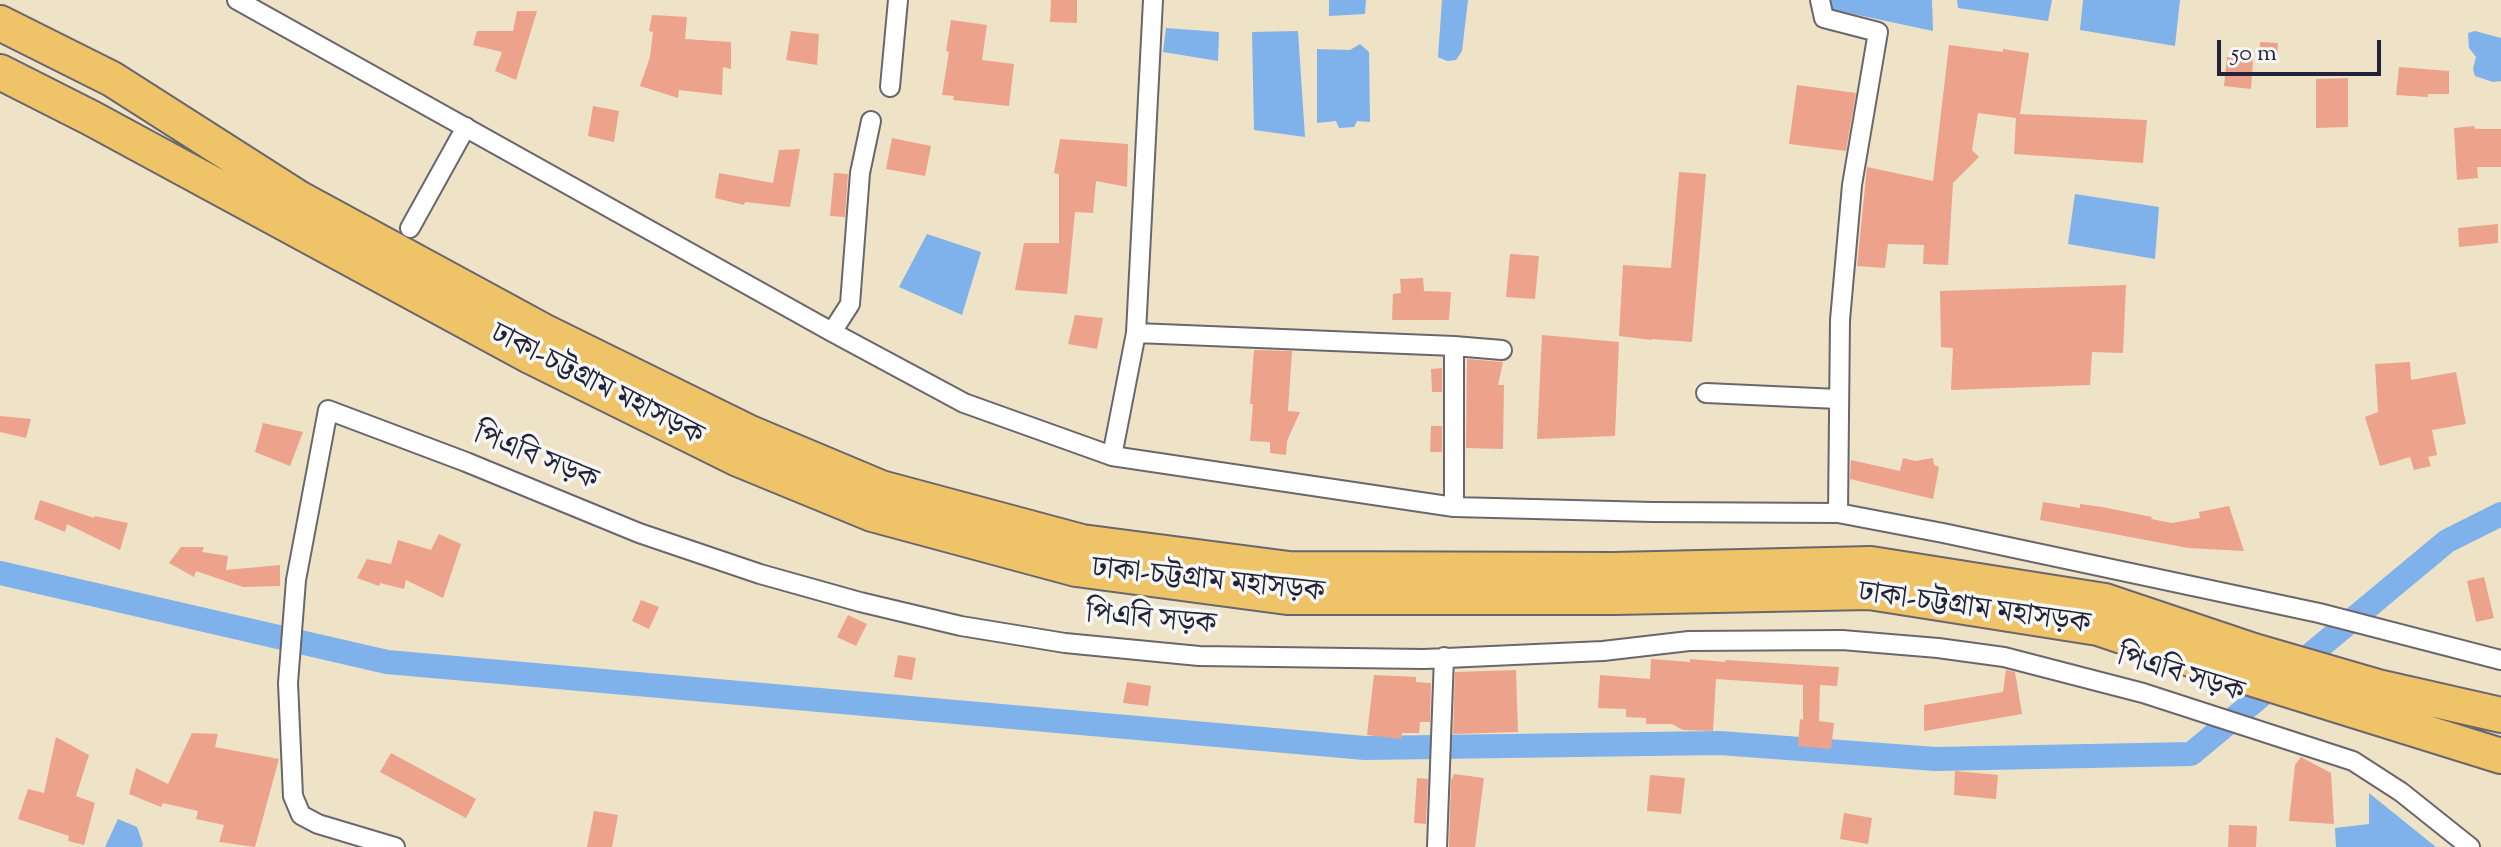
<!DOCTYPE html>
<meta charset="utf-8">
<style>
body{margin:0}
#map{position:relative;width:2501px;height:847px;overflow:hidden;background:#efe3c7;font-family:"Sorts Mill Goudy",serif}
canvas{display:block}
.scale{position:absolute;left:2217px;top:40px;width:164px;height:36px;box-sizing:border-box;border:4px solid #22223b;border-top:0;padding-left:10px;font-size:24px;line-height:28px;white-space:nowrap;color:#22223b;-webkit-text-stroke:6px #f6f6f2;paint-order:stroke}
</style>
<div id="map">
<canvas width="2501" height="847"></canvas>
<div class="scale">50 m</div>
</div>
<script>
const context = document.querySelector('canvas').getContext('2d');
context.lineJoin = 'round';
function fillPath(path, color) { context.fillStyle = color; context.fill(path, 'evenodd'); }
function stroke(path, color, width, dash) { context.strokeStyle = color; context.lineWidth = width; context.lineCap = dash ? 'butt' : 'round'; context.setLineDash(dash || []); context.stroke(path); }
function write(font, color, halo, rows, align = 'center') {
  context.font = font + ' "Sorts Mill Goudy","Noto Serif Bengali",serif'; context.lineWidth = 7; context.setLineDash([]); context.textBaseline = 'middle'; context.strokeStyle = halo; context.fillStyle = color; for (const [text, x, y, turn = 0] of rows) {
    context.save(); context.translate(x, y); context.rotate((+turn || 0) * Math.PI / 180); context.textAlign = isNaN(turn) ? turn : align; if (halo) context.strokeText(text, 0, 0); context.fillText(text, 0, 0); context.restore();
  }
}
const water = new Path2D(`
 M1329 0H1366L1365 14 1329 16Z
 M1442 0H1468L1462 51 1456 60 1447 61 1438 57Z
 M1830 0H1932L1933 31 1830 9Z
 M1957 0H2052L2048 21 1958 8Z
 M2083 0H2180L2175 46 2080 30Z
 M1166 28 1219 32 1218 61 1163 52Z
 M1298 31 1305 137 1254 130 1252 32Z
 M2475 31 2501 38V81L2493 82 2475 76 2473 69 2476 57 2469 48 2468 33Z
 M1360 44 1369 52 1370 122 1357 121 1354 127 1339 128 1336 121 1317 123V49L1350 50Z
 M2075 194 2159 207 2155 259 2068 244Z
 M927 234 981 252 962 315 899 287Z
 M2369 793 2436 847H2336L2335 828 2369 824Z
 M118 819 137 827 143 844 142 847H105Z`);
const canal = new Path2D(`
 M0 573 387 662 1365 748 1720 743 1935 759 2191 754 2447 541 2501 514`);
const building = new Path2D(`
 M1051 0H1077V23L1050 22Z
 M517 11H537L516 80 495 71 502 52 473 45 477 31H513Z
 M652 15 687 17 685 39 731 42V69L723 67 722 95 679 90 678 98 640 86 650 57 653 32 649 31Z
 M951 20 987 25 982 60 1014 64 1009 106 953 100 954 96 942 95 949 52 946 51Z
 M791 31 819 34 817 65 786 60Z
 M2260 42 2278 43 2277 61 2259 60Z
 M1949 45 2003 52V49L2029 53 2020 114 2147 120 2143 163 2014 154 2016 118 1978 113 1972 150 1979 157 1953 183 1948 265 1923 264 1924 245 1888 244 1885 268 1857 266 1867 167 1933 181Z
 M2227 57 2253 60 2251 89 2224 86Z
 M2399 67 2449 71V94H2428V97L2396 95Z
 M2348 78V127L2316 128V79Z
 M1797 85 1856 93 1846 151 1789 144Z
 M593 106 619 111 614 142 588 136Z
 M2474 126 2475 129H2501V167H2477L2478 178 2457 180 2454 128Z
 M892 138 931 146 925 176 886 169Z
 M1060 139 1128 144 1127 187 1096 181 1093 213 1075 212 1067 294 1015 290 1024 243H1059V174L1054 173Z
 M800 149 790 207 745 202 744 205 715 198 719 173 773 183 779 150Z
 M1679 172 1706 174 1692 342 1652 339V340L1619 336 1623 265 1671 268Z
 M834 173 848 174 845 217 830 216Z
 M2498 224V243L2459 247 2458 228Z
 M1510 254 1539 256 1535 299 1506 297Z
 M1423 278 1424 291 1451 292 1449 320H1392L1393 294 1401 293 1400 279Z
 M2126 285 2123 353 2092 352 2090 385 1951 390 1953 348 1941 347 1940 291Z
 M1075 315 1103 318 1097 349 1068 344Z
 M1542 335 1619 342 1615 436 1537 439Z
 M1254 350 1292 351 1288 411 1300 412 1287 441 1286 455 1270 453V442L1250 441 1253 404H1250Z
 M1467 359 1503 362 1498 385H1504L1503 449 1466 448Z
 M2410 362 2411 380 2456 372 2466 424 2432 430 2437 455 2428 457 2431 466 2414 470 2410 457 2380 466 2365 417 2378 412 2375 364Z
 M1442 368V392H1432L1431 369Z
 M0 416 31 419 26 438 0 432Z
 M263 423 303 432 290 466 255 452Z
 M1431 426H1442V452H1430Z
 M1903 458 1915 461 1933 458 1934 465 1939 467 1933 499 1850 479 1851 460 1900 471Z
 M40 500 94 518 95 516 128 523 120 550 67 524 65 532 34 519Z
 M2043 502 2080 508V504L2102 507 2152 517 2151 519 2172 523 2200 518 2199 512 2229 506 2244 551 2188 548 2040 520Z
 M439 534 461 544 443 598 406 580 404 589 380 583 379 586 357 578 367 559 391 564 398 540 431 550Z
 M181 547H204L202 552 228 556 226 570 280 565V586L243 587 196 571 194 577 169 563Z
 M2484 577 2494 618 2476 622 2467 581Z
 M641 600 659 607 649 629 632 621Z
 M848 615 867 624 856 646 837 637Z
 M898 655 916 658 912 680 894 677Z
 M1651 659 1690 662V659L1725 662V660L1839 667 1837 686 1820 685 1819 721 1834 723 1831 749 1798 746 1800 719 1803 720V685L1716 679 1713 731 1683 730 1672 724H1646V718L1626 717V709L1598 708 1600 675 1650 679Z
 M1516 670 1518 732 1453 734 1455 672Z
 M2006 670 2015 672 2022 714 1924 731V705L2003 692Z
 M1374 675 1416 677V682L1431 683 1430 722H1420L1419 733H1402L1401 739 1367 735Z
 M1127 682 1151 686 1148 706 1123 703Z
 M192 733 218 734 215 747 279 759 255 847 219 842 224 825 196 819 198 811 163 803 161 807 129 794 136 768 168 784Z
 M56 737 89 755 76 796 95 803 84 845 68 841 69 836 18 819 28 789 44 793Z
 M391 753 476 799 466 818 380 772Z
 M2301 757 2331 773 2334 824 2289 821 2295 765Z
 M1955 771 1998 775 1996 799 1954 795Z
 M1454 774 1484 778 1475 847H1449L1451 781Z
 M1650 775 1685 778 1681 814 1647 811Z
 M1417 778 1428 779 1426 824 1414 823Z
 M594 811 618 815 612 847H587Z
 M1844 813 1872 818 1868 844 1840 839Z
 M2229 825 2257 826 2256 847H2228Z`);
const street = new Path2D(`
 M237 0 832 332 964 403 1112 456 1454 507 1653 512 1838 513 1943 533 2319 613 2501 660
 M1153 0 1136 333 1454 346 1502 350
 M1820 0 1824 18 1878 32 1852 185 1840 320 1838 513
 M890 87 898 0
 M410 228 466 127
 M832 332 850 304 860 173 871 121
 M1706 393 1838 399
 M1112 456 1136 333
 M1454 507V346
 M395 847 318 824 301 815 293 796 288 683 296 580 328 410 466 462 639 533 760 574 860 602 961 626 1065 643 1199 656 1424 659 1603 651 1689 641 1842 640 1938 648 2004 657 2143 693 2353 761 2401 792 2470 847
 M1437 847 1444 657`);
const highway = new Path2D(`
 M0 23 112 79 300 199 543 331 750 433 881 488 1082 542 1289 569 1614 570 1871 564 2105 601 2254 651 2378 687 2501 715
 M0 72 91 118 530 356 738 459 872 514 1076 569 1287 597H1614L1869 592 2098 628 2199 662 2501 756`);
const streetNames = [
 ["ঢাকা-চট্টগ্রাম মহাসড়ক",596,387,27],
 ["পিএবি সড়ক",535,460,22],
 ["ঢাকা-চট্টগ্রাম মহাসড়ক",1208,583,6],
 ["ঢাকা-চট্টগ্রাম মহাসড়ক",1974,611,8],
 ["পিএবি সড়ক",1151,622,5],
 ["পিএবি সড়ক",2180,677,17]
];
fillPath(water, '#7fb1eb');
stroke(canal, '#7fb1eb', 24);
fillPath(building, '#eca28b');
stroke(street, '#6a666c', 22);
stroke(highway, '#6a666c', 38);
stroke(street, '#fff', 18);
stroke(highway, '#efc469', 34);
write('30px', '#22223b', '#f6f6f2', streetNames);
</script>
